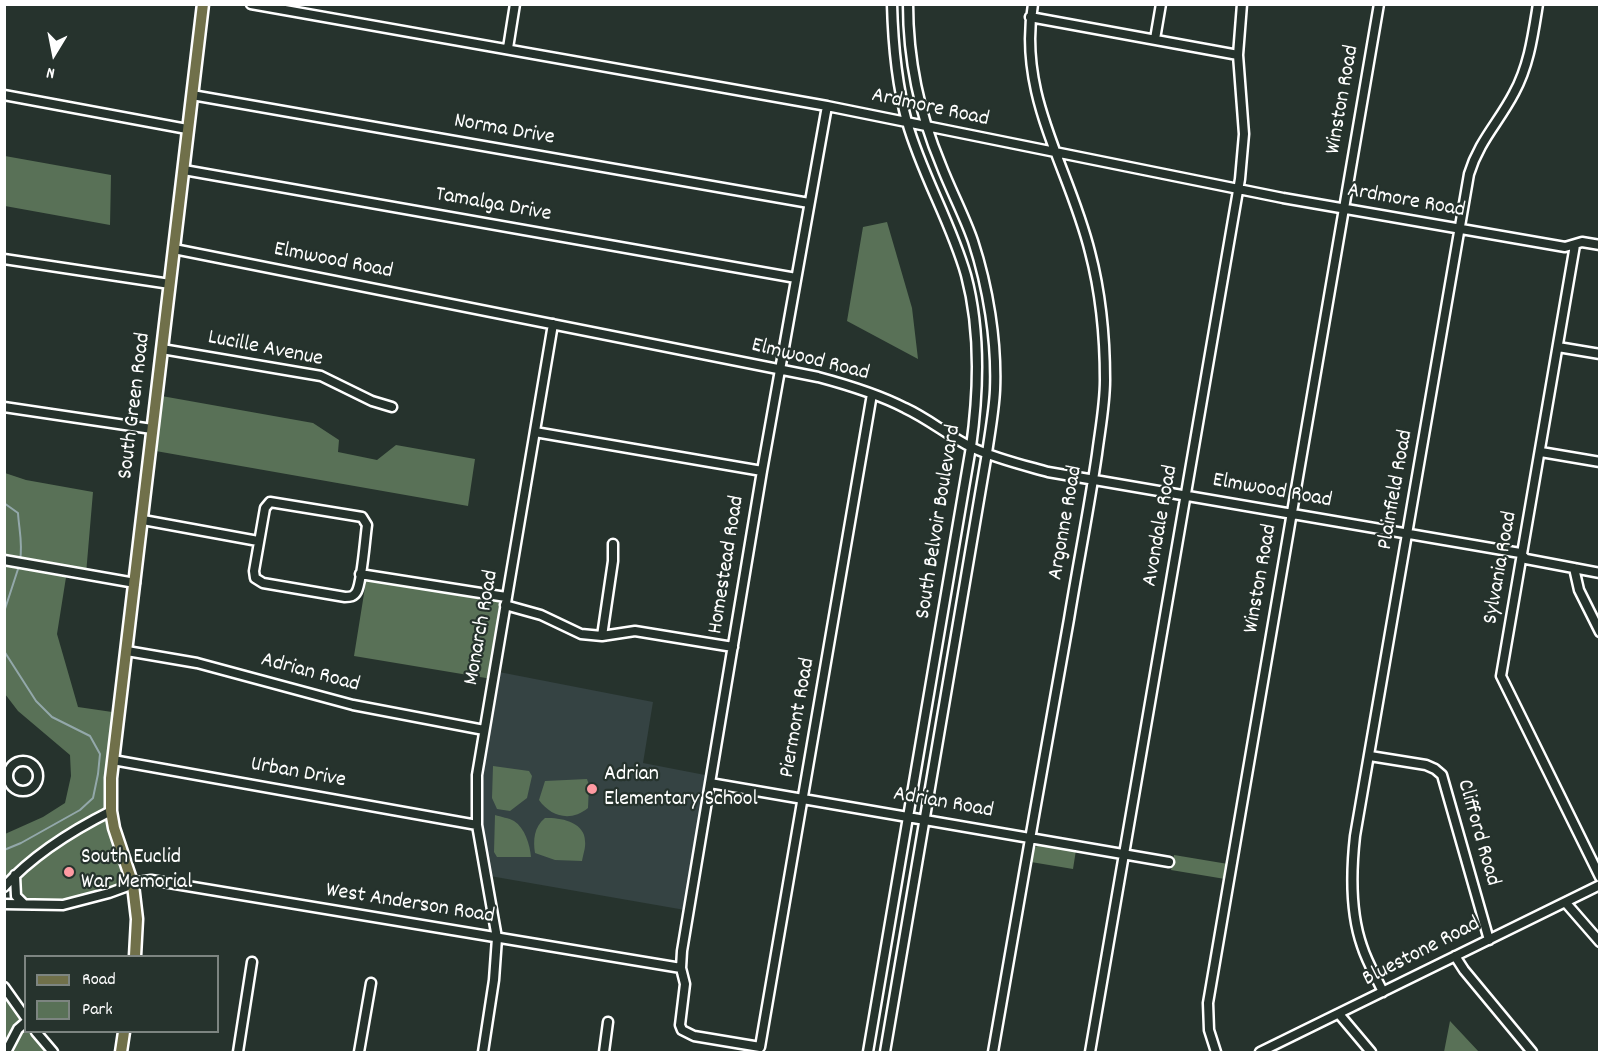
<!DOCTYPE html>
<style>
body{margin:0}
#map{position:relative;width:1604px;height:1057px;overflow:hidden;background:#26332d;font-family:Dekko,sans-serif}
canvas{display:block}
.frame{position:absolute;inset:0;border:6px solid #fff;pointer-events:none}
.legend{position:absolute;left:24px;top:955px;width:195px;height:78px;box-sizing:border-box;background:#26332d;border:2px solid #7d8581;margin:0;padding:8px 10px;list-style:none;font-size:18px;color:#fff}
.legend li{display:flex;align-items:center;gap:12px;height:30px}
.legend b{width:30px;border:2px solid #7d8581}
.north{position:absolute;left:24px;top:24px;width:60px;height:60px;-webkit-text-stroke:4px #26332d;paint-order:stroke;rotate:190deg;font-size:16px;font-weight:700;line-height:24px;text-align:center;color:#fff}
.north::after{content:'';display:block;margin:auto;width:21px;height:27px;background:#fff;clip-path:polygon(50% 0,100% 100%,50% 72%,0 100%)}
</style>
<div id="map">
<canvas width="1604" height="1057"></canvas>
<div class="frame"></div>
<ul class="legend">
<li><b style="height:8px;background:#70704a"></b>Road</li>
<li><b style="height:16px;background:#597157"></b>Park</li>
</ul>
<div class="north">N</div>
</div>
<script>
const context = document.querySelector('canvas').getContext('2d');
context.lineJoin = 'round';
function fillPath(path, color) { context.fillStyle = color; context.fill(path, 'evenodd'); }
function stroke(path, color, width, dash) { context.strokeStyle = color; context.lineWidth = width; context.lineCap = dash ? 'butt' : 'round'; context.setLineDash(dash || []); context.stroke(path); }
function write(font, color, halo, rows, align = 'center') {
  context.font = font + ' Dekko,sans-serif'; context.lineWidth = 4.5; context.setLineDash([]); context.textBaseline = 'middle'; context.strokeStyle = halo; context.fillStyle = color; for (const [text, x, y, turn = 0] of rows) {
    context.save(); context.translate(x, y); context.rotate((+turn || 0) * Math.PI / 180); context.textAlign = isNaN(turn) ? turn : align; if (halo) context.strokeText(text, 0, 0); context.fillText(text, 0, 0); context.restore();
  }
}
const built = new Path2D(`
 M499 672 653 702 643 763 705 775 685 910 490 876 482 830 481 787Z`);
const green = new Path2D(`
 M5 156 111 175 110 225 5 206Z
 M887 222 912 308 918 359 847 321 863 227Z
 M156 395 313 423 339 440 338 452 377 460 396 445 475 459 468 506 150 450Z
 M5 473 26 480 93 492 86 574 67 571 57 634 78 707 119 713 111 795 133 885 77 902 24 904 14 879 5 887V834L43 817 65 803 71 776 70 755 18 711 5 694Z
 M367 575 506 597 492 679 354 656Z
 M493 766 529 771 532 776 527 798 510 811 497 809 492 798Z
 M587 779 589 785 588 808C571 822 551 817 539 800L545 781Z
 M495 815C501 817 509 818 514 821 525 828 530 845 531 857H497L494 852Z
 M545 818C560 817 585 822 585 841 586 847 583 855 582 861L555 860 535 853C533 840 534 827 545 818Z
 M1039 845 1076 850 1073 869 1031 862 1034 848Z
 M1174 855 1228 864 1225 879 1171 870Z
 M4 995 25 1023 26 1032H32L48 1052H5Z
 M1450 1021 1479 1052H1444Z`);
const stream = new Path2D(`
 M4 503 18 513C19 530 23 543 20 561
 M4 612 19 566
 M4 651 36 701 52 717 90 736 100 754 98 774 93 798 80 810 21 843 4 850`);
const minor = new Path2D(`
 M251 4 827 106 1283 198 1565 247 1582 242 1600 245
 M1030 17 1238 55
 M1155 39 1161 4
 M508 48 515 4
 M4 95 187 129
 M192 95 809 203
 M827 106 762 471 682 951 681 968 685 984 680 1025 682 1030 694 1036 760 1047 872 394
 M184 170 796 278
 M1575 245 1501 676 1600 877
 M174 249 818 377C848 385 878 394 905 408 929 419 950 437 973 448 997 459 1023 465 1048 472L1520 553 1526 559 1600 573
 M4 259 170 284
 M1558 347 1600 354
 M162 349 321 376 372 401 392 407
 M4 407 152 429
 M535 432 762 471
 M1541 452 1600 462
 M270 502 362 517 367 525C365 539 362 581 357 591 354 597 350 597 345 597L263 583 255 578 254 571 265 508Z
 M143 520 258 541
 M4 560 135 583
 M1574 568 1579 590 1600 632
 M360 574 506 597
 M505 605 541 615 581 634 602 636 635 631 733 647
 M602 636 613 561V544
 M127 651 197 663 353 705 484 730
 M1370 756 1426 765 1435 769 1442 775 1489 940
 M113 760 477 825
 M8 776a15 15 0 1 1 30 0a15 15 0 1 1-30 0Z
 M710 783 1169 862
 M15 875 16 896 24 904
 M4 887C33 855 73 830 111 811
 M1566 903 1600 942
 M4 904 63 905 109 893 139 882 151 880 681 968
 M1455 956 1464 970 1532 1052
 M4 987 26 1018
 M1383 992C1376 977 1367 962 1362 946 1350 912 1351 872 1355 836L1469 174C1479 141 1499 122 1514 93 1529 66 1533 35 1538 4
 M1339 1014 1371 1052
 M36 1032 53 1052
 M6 1052 18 1029 26 1022
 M238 1052 252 962
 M359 1052 371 983
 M483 1052 494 980 497 938 477 825V775L553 324
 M604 1052 608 1022
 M868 1052 971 447C979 390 981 331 966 275 951 222 922 175 907 122 897 85 893 43 892 4
 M885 1052 987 453C990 432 994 411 995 390 997 341 988 287 973 241 964 215 951 191 941 165 920 115 908 59 908 4
 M993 1052C1018 908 1043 763 1069 619 1078 564 1089 509 1097 454 1100 430 1105 405 1105 380 1105 337 1101 294 1090 252 1069 166 1017 97 1033 4
 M1090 1052 1240 179 1244 134 1238 55 1242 4
 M1216 1052 1209 1030 1208 1003 1379 4
 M1260 1052 1600 885`);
const major = new Path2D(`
 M135 956 137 919 133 885 114 828 111 811V778L203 4
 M121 1052 124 1032`);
const markers = [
 [592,789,6,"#ff9aa2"],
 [69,872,6,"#ff9aa2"]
];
const streetNames = [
 ["Winston Road",1344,100,-80],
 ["Ardmore Road",930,109,12],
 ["Norma Drive",504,131,10],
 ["Ardmore Road",1406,202,10],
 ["Tamalga Drive",493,206,10],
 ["Elmwood Road",333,262,11],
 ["Lucille Avenue",265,350,11],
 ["Elmwood Road",810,361,14],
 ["South Green Road",136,406,-83],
 ["Plainfield Road",1397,490,-80],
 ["Elmwood Road",1272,492,10],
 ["South Belvoir Boulevard",940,522,-81],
 ["Argonne Road",1067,523,-80],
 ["Avondale Road",1162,526,-80],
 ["Homestead Road",728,565,-81],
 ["Sylvania Road",1502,568,-80],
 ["Winston Road",1262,579,-80],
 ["Monarch Road",483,628,-80],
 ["Adrian Road",310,674,15],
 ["Piermont Road",799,718,-80],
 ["Urban Drive",298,774,10],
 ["Adrian Road",943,804,10],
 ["Clifford Road",1477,833,74],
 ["West Anderson Road",410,905,9],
 ["Bluestone Road",1422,953,-27]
];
const poiNames = [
 ["Adrian",604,776],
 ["Elementary School",604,801],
 ["South Euclid",81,859],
 ["War Memorial",81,884]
];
fillPath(built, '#354343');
fillPath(green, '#597157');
stroke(stream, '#93a8aa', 2);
stroke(minor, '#fff', 13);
stroke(major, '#fff', 15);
stroke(minor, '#26332d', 8);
stroke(major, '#70704a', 10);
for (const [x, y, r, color] of markers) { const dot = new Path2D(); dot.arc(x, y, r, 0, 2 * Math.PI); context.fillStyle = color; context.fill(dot); stroke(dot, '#26332d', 2); }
write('22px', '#fff', '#26332d', streetNames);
write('22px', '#fff', '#26332d', poiNames, 'left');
</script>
